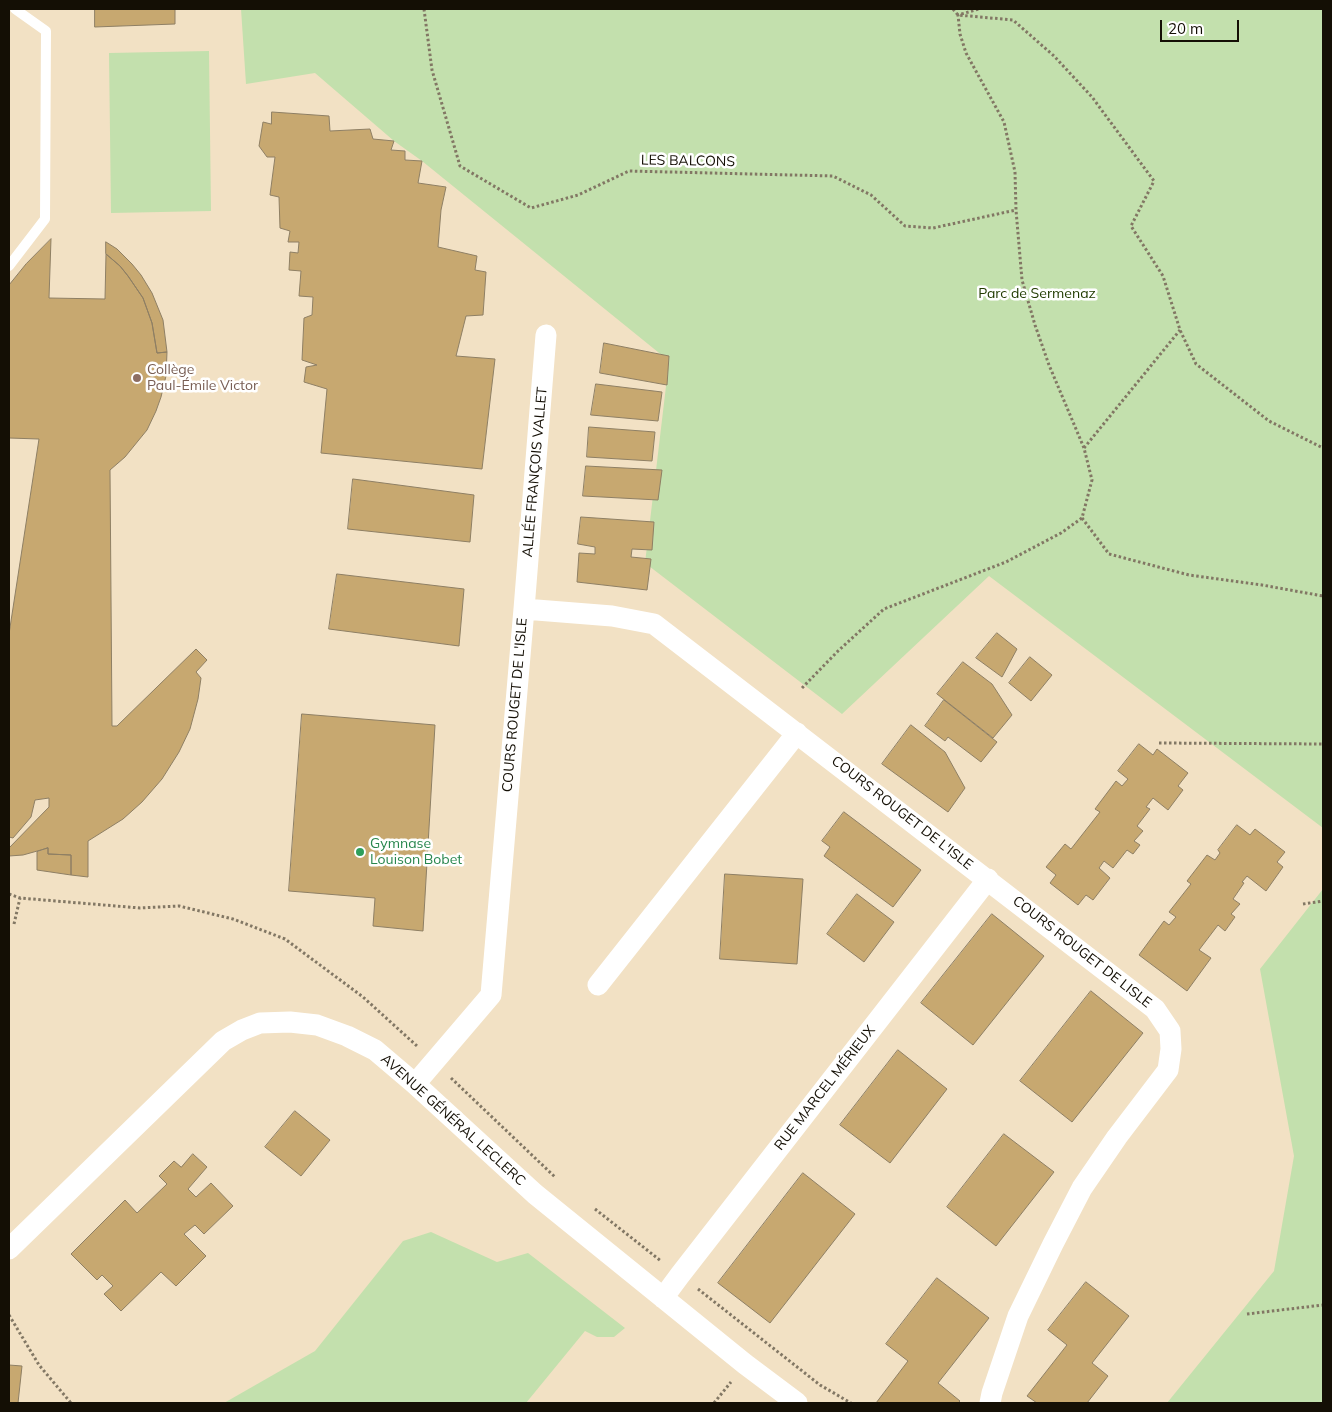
<!DOCTYPE html>
<meta charset="utf-8">
<style>
body{margin:0}
#map{position:relative;width:1332px;height:1412px;overflow:hidden;background:#f2e1c4;font-family:Mulish,sans-serif}
canvas{display:block}
.frame{position:absolute;inset:0;border:10px solid #140f05;pointer-events:none}
.scale{position:absolute;left:1160px;top:20px;width:79px;height:22px;box-sizing:border-box;border:2px solid #140f05;border-top:0;padding-left:6px;font-size:15px;line-height:18px;white-space:nowrap;color:#140f05;-webkit-text-stroke:4px #fff;paint-order:stroke}
</style>
<div id="map">
<canvas width="1332" height="1412"></canvas>
<div class="frame"></div>
<div class="scale">20 m</div>
</div>
<script>
const context = document.querySelector('canvas').getContext('2d');
context.lineJoin = 'round';
function fillPath(path, color) { context.fillStyle = color; context.fill(path, 'evenodd'); }
function stroke(path, color, width, dash) { context.strokeStyle = color; context.lineWidth = width; context.lineCap = dash ? 'butt' : 'round'; context.setLineDash(dash || []); context.stroke(path); }
function write(font, color, halo, rows, align = 'center') {
  context.font = font + ' Mulish,sans-serif'; context.lineWidth = 5; context.setLineDash([]); context.textBaseline = 'middle'; context.strokeStyle = halo; context.fillStyle = color; for (const [text, x, y, turn = 0] of rows) {
    context.save(); context.translate(x, y); context.rotate((+turn || 0) * Math.PI / 180); context.textAlign = isNaN(turn) ? turn : align; if (halo) context.strokeText(text, 0, 0); context.fillText(text, 0, 0); context.restore();
  }
}
const green = new Path2D(`
 M241 9H1323V828L989 576 842 714 645 563 669 361 422 161 394 141 315 73 246 84Z
 M209 51 211 211 111 213 109 53Z
 M1323 889V1403H1167L1274 1271 1294 1156 1260 969Z
 M431 1232 497 1262 528 1253 625 1328 614 1337H597L585 1331 526 1403H224L315 1351 403 1241Z`);
const building = new Path2D(`
 M95 9H175V24L95 27Z
 M272 112 329 116 330 131 370 129 373 139 394 141 391 150 405 151V160L422 161 418 183 446 187 441 210 438 247 477 256 475 270 486 272 483 315 466 316 456 356 495 359 482 469 321 453 327 389 304 382 306 367 317 365 302 360 304 318 312 315 313 297 299 296 301 271 289 270 290 252 298 253 299 242H288L290 231 280 228 279 197 270 195 275 157H267L259 146 263 122 271 124Z
 M51 239 49 298 105 299 106 254 120 266 128 276 143 298 152 323 157 353 167 352 166 376 161 397 156 411 147 430 138 441 125 457 110 470 112 726H117L196 649 207 660 196 672 201 678 198 699 190 729 179 752 162 779 142 802 123 819 88 841V877L71 875V855L48 854V848L23 855 9 856V848L49 807V798L35 800 31 817 13 838 9 837V634L39 439 9 438V285L26 264Z
 M106 242 117 249 132 264 141 275 152 293 163 320 167 352 157 353 152 323 143 298 128 276 120 266 106 254Z
 M604 343 669 356 667 385 600 373Z
 M596 384 662 392 658 421 591 415Z
 M589 427 655 432 652 461 587 457Z
 M586 466 662 470 658 500 583 496Z
 M353 479 474 495 470 542 348 529Z
 M581 517 654 522 652 550 632 549 631 557 651 559 647 590 577 582 579 553 595 554V547L578 544Z
 M337 574 464 589 459 646 329 629Z
 M997 633 1017 649 1002 677 976 658Z
 M1030 657 1052 675 1031 701 1009 683Z
 M963 662 992 684 1012 715 993 738 937 694Z
 M944 700 997 742 981 762 948 737 945 741 925 726Z
 M302 714 435 725 423 931 373 926 375 898 289 891Z
 M911 725 945 752 965 788 948 812 882 764Z
 M1139 744 1153 755 1157 749 1188 773 1178 786 1183 790 1168 810 1153 798 1146 807 1150 809 1137 826 1143 831 1134 841 1140 845 1133 854 1127 850 1113 868 1104 861 1099 868 1110 878 1093 900 1086 895 1078 905 1050 883 1056 875 1046 867 1065 844 1071 849 1100 812 1095 809 1116 781 1122 786 1128 779 1118 771Z
 M844 812 921 870 893 907 824 856 830 847 822 841Z
 M1237 825 1250 835 1255 829 1285 852 1277 862 1283 867 1266 891 1247 876 1242 882 1244 883 1233 899 1240 904 1231 914 1235 917 1225 931 1218 925 1199 950 1211 958 1187 991 1139 955 1164 921 1169 925 1176 917 1169 912 1191 884 1187 881 1207 855 1215 860 1220 853 1218 850Z
 M48 848V854L71 855V875L37 870V852Z
 M725 874 803 879 797 964 720 959Z
 M857 894 894 922 864 962 827 934Z
 M992 914 1044 956 973 1045 921 1003Z
 M1091 991 1143 1033 1072 1122 1020 1081Z
 M898 1050 947 1089 890 1163 840 1125Z
 M295 1111 330 1140 301 1176 265 1147Z
 M1004 1134 1054 1172 996 1246 947 1207Z
 M193 1154 207 1167 188 1189 196 1197 211 1183 233 1206 204 1234 195 1225 184 1234 206 1256 176 1286 161 1272 121 1311 104 1294 113 1286 102 1275 97 1280 71 1254 125 1200 137 1213 167 1184 159 1176 174 1161 181 1167Z
 M803 1173 855 1214 770 1323 718 1283Z
 M937 1278 989 1318 938 1383 960 1401 958 1403H876L908 1361 886 1344Z
 M1086 1282 1129 1316 1092 1363 1108 1376 1087 1403H1037L1027 1396 1067 1345 1048 1330Z
 M9 1365 22 1366 18 1403H9Z`);
const path = new Path2D(`
 M424 9 432 70 460 166 531 208 578 195 629 171 833 176 871 195 905 226 933 228 1016 210
 M953 9 958 15 1013 20 1054 56 1092 97 1154 181 1131 226 1163 276 1180 330 1196 364 1269 421 1323 448
 M1084 448 1180 330
 M1082 518 1109 554 1189 575 1262 585 1323 596
 M802 688 838 651 884 609 1006 562 1061 533 1082 518 1092 480 1084 448 1049 365 1035 325 1022 280 1016 210 1015 172 1004 122 966 53 960 34 958 15 979 9
 M1159 743 1323 744
 M9 894 20 898 140 908 179 906 233 919 285 939 363 997 417 1046
 M1303 904 1323 901
 M14 924 20 898
 M451 1078 555 1177
 M595 1209 661 1261
 M698 1289 820 1385 851 1403
 M1247 1314 1323 1305
 M9 1315 39 1365 71 1403
 M714 1403 731 1382`);
const lane = new Path2D(`
 M9 266 45 219 46 31 15 9`);
const street = new Path2D(`
 M524 609 546 335
 M598 985 797 733
 M415 1084 491 995 524 609 612 616 654 624 1155 1009 1170 1031 1171 1049 1168 1070 1117 1137 1082 1188 1053 1244 1018 1316 992 1393 990 1403
 M9 1249 223 1041 242 1030 260 1023 290 1022 317 1025 347 1036 375 1050 415 1084 535 1194 745 1364 797 1403
 M663 1298 680 1275 988 879`);
const markers = [
 [137,378,5,"#8d6e63"],
 [360,852,5,"#2e9e5b"]
];
const streetNames = [
 ["LES BALCONS",688,161,1],
 ["ALLÉE FRANÇOIS VALLET",535,472,-85],
 ["COURS ROUGET DE L'ISLE",515,705,-85],
 ["COURS ROUGET DE L'ISLE",902,813,38],
 ["COURS ROUGET DE LISLE",1082,952,38],
 ["RUE MARCEL MÉRIEUX",825,1088,-52],
 ["AVENUE GÉNÉRAL LECLERC",453,1120,42]
];
const parkNames = [
 ["Parc de Sermenaz",1037,294]
];
const educationNames = [
 ["Collège",147,370],
 ["Paul-Émile Victor",147,386]
];
const leisureNames = [
 ["Gymnase",370,844],
 ["Louison Bobet",370,860]
];
fillPath(green, '#c3e0ad');
fillPath(building, '#c7a870');
stroke(building, '#8e7f64', 1);
stroke(path, '#827764', 3, [2.5, 2.5]);
stroke(lane, '#fff', 10);
stroke(street, '#fff', 21);
for (const [x, y, r, color] of markers) { const dot = new Path2D(); dot.arc(x, y, r, 0, 2 * Math.PI); context.fillStyle = color; context.fill(dot); stroke(dot, '#fff', 2); }
write('14px', '#140f05', '#fff', streetNames);
write('14px', '#213b00', '#fff', parkNames);
write('14px', '#785e54', '#fff', educationNames, 'left');
write('14px', '#27864d', '#fff', leisureNames, 'left');
</script>
